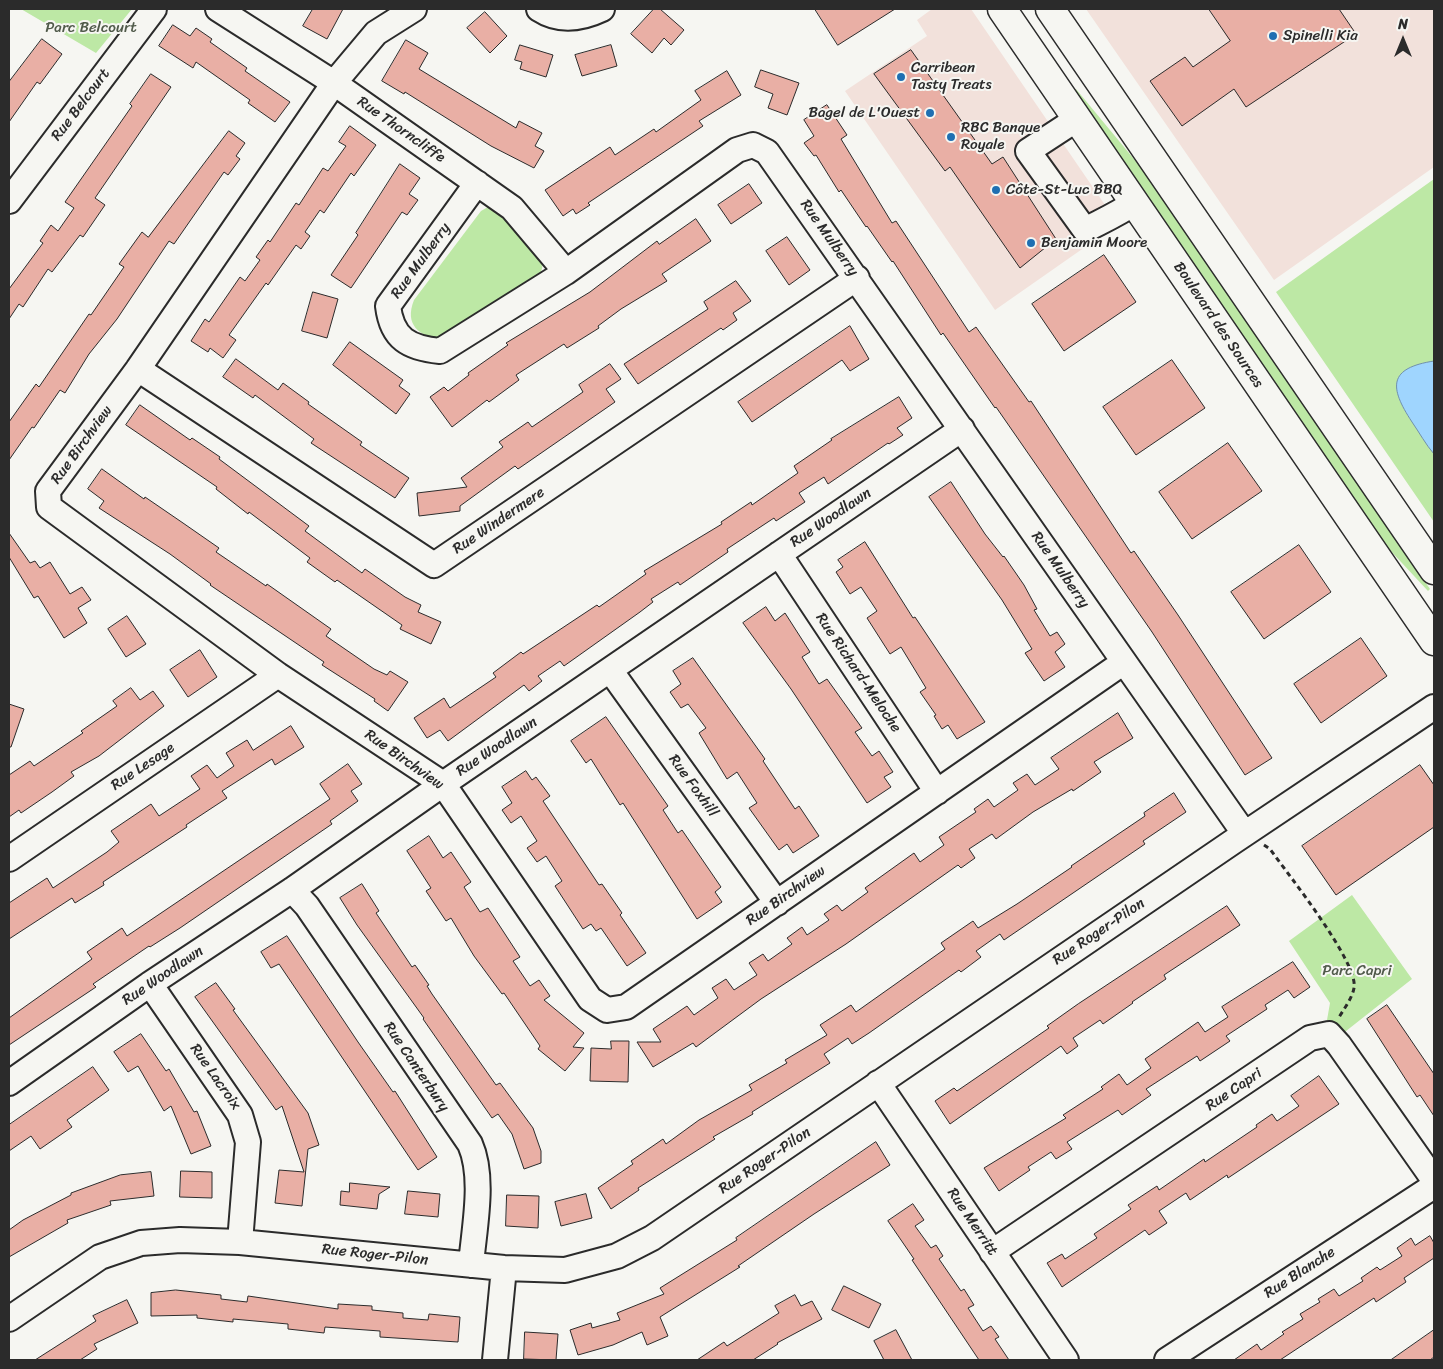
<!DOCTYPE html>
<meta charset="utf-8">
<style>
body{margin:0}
#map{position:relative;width:1443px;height:1369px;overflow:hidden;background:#f6f6f2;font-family:Sriracha,sans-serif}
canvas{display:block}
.frame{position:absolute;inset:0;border:10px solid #2b2b2b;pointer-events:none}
.north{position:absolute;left:1378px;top:15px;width:50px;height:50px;-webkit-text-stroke:4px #f6f6f2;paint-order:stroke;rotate:0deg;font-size:14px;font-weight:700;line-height:20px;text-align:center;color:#2b2b2b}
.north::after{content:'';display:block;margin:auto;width:18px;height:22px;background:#2b2b2b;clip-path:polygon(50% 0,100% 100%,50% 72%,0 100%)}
</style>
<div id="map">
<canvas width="1443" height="1369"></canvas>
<div class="frame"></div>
<div class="north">N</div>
</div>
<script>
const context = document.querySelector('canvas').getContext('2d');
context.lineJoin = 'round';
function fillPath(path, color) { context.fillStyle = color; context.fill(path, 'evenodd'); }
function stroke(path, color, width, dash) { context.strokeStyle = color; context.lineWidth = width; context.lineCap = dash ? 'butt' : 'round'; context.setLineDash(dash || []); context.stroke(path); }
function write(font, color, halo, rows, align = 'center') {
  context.font = font + ' Sriracha,sans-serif'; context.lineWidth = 4; context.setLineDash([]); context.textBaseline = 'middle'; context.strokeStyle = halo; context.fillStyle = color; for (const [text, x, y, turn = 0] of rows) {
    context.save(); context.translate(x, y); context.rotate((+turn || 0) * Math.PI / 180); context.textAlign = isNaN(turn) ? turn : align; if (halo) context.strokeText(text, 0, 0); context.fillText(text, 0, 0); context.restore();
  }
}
const built = new Path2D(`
 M932 9H971L1118 224 995 310 845 91 927 36 917 20Z
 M1086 9H1434V167L1274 280Z`);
const green = new Path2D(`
 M21 9H132L96 53Z
 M1076 89 1148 176 1430 589 1428 591 1388 548 1367 518 1074 91Z
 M1434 179V522L1276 292Z
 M488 207 500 208 541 257C544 266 542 271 537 279L442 340C419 336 404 325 414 300L481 211Z
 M1352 895 1412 979 1341 1035 1327 1020 1330 1003 1289 941Z`);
const water = new Path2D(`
 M1434 361V454C1426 445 1419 432 1412 422 1389 387 1388 368 1434 361Z`);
const building = new Path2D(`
 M313 9H343L327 39 303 26Z
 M654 9H660L684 30 671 45 664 38 652 53 631 34Z
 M815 9H895L838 45Z
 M1209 9H1339L1356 34 1246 107 1234 89 1182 126 1150 81 1185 57 1193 67 1230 41Z
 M485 12 507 36 490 53 467 28Z
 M173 25 190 36 196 28 212 39 210 42 247 68 245 71 290 102 275 122 248 103 250 100 196 62 193 68 159 46Z
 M42 39 62 54 40 84 37 82 9 122V82Z
 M406 40 428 53 419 69 516 128 519 121 542 133 535 146 544 151 534 168 491 146 405 92 404 94 382 81Z
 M520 45 553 55 546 77 520 69 522 62 515 60Z
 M611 45 617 66 582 76 575 55Z
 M911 50 992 164 1003 157 1056 239 1020 268 950 167 945 171 874 74Z
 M761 70 799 83 787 115 768 108 773 94 755 87Z
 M727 71 741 95 699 121 703 126 588 203 590 205 576 214 573 209 563 216 545 190 610 147 615 155 654 129 656 132 701 100 695 91Z
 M151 74 171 87 95 198 105 205 83 237 80 235 52 272 48 269 23 307 19 304 9 319V289L43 243 40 241 51 225 58 231 74 208 65 202 132 106 130 104Z
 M827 105 847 135 841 139 892 223 896 221 969 332 976 327 1029 402 1031 401 1131 553 1134 551 1178 615 1272 758 1245 775 1152 632 996 407 995 408 943 333 941 335 893 261 892 262 867 226 866 227 841 190 839 192 816 155 814 156 804 143 814 136 804 120Z
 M350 126 376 145 354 176 351 173 324 213 320 210 305 232 310 236 301 249 296 245 268 285 266 283 229 335 236 340 223 358 210 348 208 352 191 341 205 319 209 322 240 277 245 281 260 260 256 257 268 240 270 242 296 203 299 205 323 168 328 171 346 146 339 142Z
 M229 131 245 143 236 156 240 159 228 175 224 172 174 244 169 241 117 319 89 354 65 393 60 390 34 428 32 427 9 460V422L36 384 39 387 89 314 91 315 124 267 119 264 142 232 148 237Z
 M400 164 420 178 409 194 418 200 407 215 402 212 351 288 331 275 358 235 356 233Z
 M749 184 762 203 731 224 718 205Z
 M696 219 711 241 662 274 667 281 621 309 598 326 599 328 567 348 564 344 516 375 519 380 489 402 487 400 452 427 430 397 444 387 448 391 469 375 468 373 508 345 506 343 590 292 657 241 659 244Z
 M787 237 810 270 789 285 766 251Z
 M1104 255 1136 302 1064 351 1032 304Z
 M736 281 751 301 733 313 737 320 723 330 721 328 638 384 624 364 708 309 704 302Z
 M313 292 338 299 327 338 302 331Z
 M850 326 869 359 850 371 842 360 752 422 738 402Z
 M350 342 403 380 399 386 410 394 396 414 333 365Z
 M236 359 278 390 283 383 309 402 308 404 362 442 360 445 409 478 395 498 311 443 314 439 255 395 253 398 223 377Z
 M1172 360 1205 408 1136 455 1103 407Z
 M610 364 621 379 606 389 615 402 518 469 515 466 460 506V511L419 516 417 493 467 487 461 478 503 447 499 442 528 422 532 427 583 392 579 385Z
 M899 397 912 418 897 428 903 435 889 444 888 443 828 484 824 477 799 493 805 502 776 521 774 518 727 549 728 552 680 585 678 582 651 599 653 602 640 612 564 666 560 661 538 676 542 681 529 691 524 685 448 741 440 730 427 738 414 718 444 698 450 708 496 677 493 673 521 652 523 654 597 605 599 607 646 574 644 571 722 524 721 522 751 502 752 505 798 473 794 466 832 440 831 439Z
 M140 405 190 440 192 438 220 457 219 459 309 526 305 531 362 573 365 569 405 597 421 605 418 612 441 622 431 644 400 629 402 625 337 580 335 582 307 562 310 558 249 512 248 514 216 489 217 487 126 425Z
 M1228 443 1262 491 1192 539 1159 492Z
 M102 469 144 499 145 497 183 523 219 548 216 552 266 586 267 584 331 629 326 636 374 669 387 675 390 671 408 682 388 711 374 701 375 699 322 665 324 662 210 585 211 584 170 554 99 508 104 501 88 489Z
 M951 482 985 534 1003 557 1004 556 1024 585 1037 609 1034 610 1050 636 1057 632 1065 644 1055 652 1065 667 1044 681 1025 653 1032 649 1002 600 929 497Z
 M9 533 30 563 35 561 40 568 50 562 70 594 82 587 91 600 78 608 87 623 64 638 38 596 34 598 9 557Z
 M865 542 913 618 915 617 985 722 957 739 948 725 942 729 934 716 936 715 920 692 926 688 901 647 890 654 867 618 877 611 861 587 850 594 836 572 843 567 838 560Z
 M1299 545 1331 592 1264 639 1231 592Z
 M766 607 775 621 785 613 810 652 802 657 819 684 827 679 862 728 855 732 872 756 879 751 893 772 884 777 891 787 867 803 791 689 743 623Z
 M127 616 146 644 126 657 108 629Z
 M1361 638 1387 676 1321 723 1294 684Z
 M200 650 217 677 188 697 170 670Z
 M693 658 765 759 763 761 795 809 799 806 819 836 793 853 787 844 779 850 749 808 757 803 737 772 727 779 699 733 706 728 688 704 681 708 670 692 681 684 673 671Z
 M131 688 140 700 153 691 164 706 99 756 71 772 74 776 52 792 21 813 19 810 9 817V775L30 761 34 766 83 733 81 731 117 706 113 701Z
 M9 704 24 709 11 747H9Z
 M1118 713 1133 738 1094 762 1101 772 1073 791 1072 789 1033 812 996 839 992 834 969 849 975 858 961 868 958 865 846 944 761 999 696 1047 693 1043 653 1067 637 1042H661L653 1029 687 1006 694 1015 718 998 712 988 726 979 734 990 757 975 749 963 763 954 768 961 792 944 787 938 802 927 807 935 829 920 824 914 837 905 842 911 868 892 865 888 914 853 920 862 944 845 939 837 976 812 974 809 988 799 994 807 1018 790 1013 783 1027 774 1035 785 1059 769 1051 758Z
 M606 717 668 806 663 810 678 833 682 830 721 887 715 892 722 902 697 919 623 803 620 805 591 759 586 763 571 741Z
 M291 726 304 747 275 765 272 759 222 791 227 798 186 825 187 827 103 882 104 885 75 903 72 898 9 939V903L47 878 53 888 107 852 119 842 111 831 151 804 159 816 200 789 191 776 207 765 217 778 234 766 226 753 247 740 253 750Z
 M348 764 362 784 351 791 358 801 330 821 332 824 180 928 150 947 149 946 93 984 96 987 9 1045V1018L92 959 87 952 122 928 127 936 330 799 320 784Z
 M1420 765 1434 785V827L1336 895 1302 846Z
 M526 771 532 780 536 777 550 796 543 801 599 885 602 884 622 913 620 915 646 953 627 966 601 928 596 931 591 924 583 929 555 886 562 881 546 856 537 862 527 848 537 841 521 816 511 823 502 810 512 803 502 787Z
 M1174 793 1186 812 1143 841 1145 844 1004 940 1000 934 976 951 981 957 961 972 959 970 869 1033 852 1044 848 1038 824 1054 830 1063 752 1112 753 1114 713 1137 715 1139 638 1188 639 1190 611 1209 598 1188 633 1164 631 1161 663 1139 666 1144 699 1120 752 1090 749 1085 787 1063 785 1060 827 1035 820 1025 851 1005 856 1012 945 949 941 943 973 921 978 928 1017 904 1072 867 1071 866 1145 816 1144 813Z
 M429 836 443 858 451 852 471 882 464 887 480 912 488 908 520 957 513 961 530 986 539 980 550 996 544 1000 584 1033 573 1047 584 1048 565 1071 538 1049 540 1046 504 993 502 994 474 956 451 918 446 921 426 891 431 888 407 851Z
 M362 884 379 911 376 913 412 967 415 965 429 985 427 986 432 994 496 1085 500 1083 533 1128 541 1151V1163L524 1169 512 1134 498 1114 492 1118 423 1019 424 1018 357 925 340 898Z
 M1227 906 1240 925 1164 975 1166 979 1132 1002 1133 1003 1103 1024 1100 1020 1073 1038 1078 1046 1067 1054 1061 1046 950 1124 935 1101 954 1088 957 1091 1049 1028 1047 1026 1078 1004Z
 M287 936 358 1042 393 1092 395 1091 437 1157 418 1170 279 964 271 968 261 952Z
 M1293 962 1310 987 1294 998 1288 990 1265 1005 1267 1009 1226 1036 1230 1041 1200 1061 1197 1056 1146 1089 1151 1095 1122 1115 1118 1110 1067 1142 1072 1149 1056 1159 1051 1152 1028 1167 1030 1170 999 1191 984 1168 1066 1118 1063 1115 1103 1089 1101 1087 1119 1074 1127 1085 1151 1068 1145 1059 1198 1022 1205 1032 1228 1017 1222 1007Z
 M216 983 235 1009 233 1010 308 1113 319 1145 308 1149 302 1206 275 1203 279 1170 304 1172 282 1106 276 1110 195 997Z
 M1387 1005 1434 1074V1116L1420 1095 1417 1097 1367 1019Z
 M141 1034 166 1071 169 1069 194 1112 197 1111 211 1146 191 1154 171 1106 164 1111 138 1066 128 1072 114 1052Z
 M611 1041H629L628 1082 590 1081 591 1048 611 1049Z
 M93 1067 109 1090 67 1120 72 1127 40 1149 31 1136 9 1151V1125Z
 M1319 1076 1339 1104 1228 1178 1227 1175 1190 1200 1186 1193 1159 1211 1167 1223 1149 1235 1145 1230 1062 1287 1047 1263 1062 1254 1065 1259 1097 1238 1094 1234 1131 1209 1128 1205 1157 1186 1159 1190 1204 1159 1205 1162 1257 1127 1256 1125 1272 1114 1277 1121 1299 1106 1291 1096Z
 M876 1142 890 1165 814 1214 738 1266 740 1267 660 1317 668 1336 647 1345 642 1332 613 1345 578 1355 570 1330 591 1323 592 1328 620 1320 617 1313 664 1294 660 1288 737 1240 736 1238Z
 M181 1171 212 1172V1198L180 1197Z
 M151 1172 154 1196 110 1201 111 1205 67 1220 68 1223 9 1257V1230L23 1220 71 1195V1193L120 1175Z
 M350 1183 390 1187 379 1194 377 1209 340 1205 341 1191 349 1192Z
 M408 1191 440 1194 438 1217 405 1214Z
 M586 1194 592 1218 561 1226 555 1202Z
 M507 1195 539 1196 538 1228 506 1226Z
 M913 1204 924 1220 915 1226 931 1248 936 1245 943 1256 939 1259 961 1291 964 1289 974 1305 968 1308 983 1331 991 1326 999 1337 995 1339 1009 1360H979L912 1260 914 1259 888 1221Z
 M1430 1236 1434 1243V1258L1404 1278 1406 1282 1376 1302 1374 1298 1280 1360H1234L1257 1344 1261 1350 1284 1334 1282 1332 1303 1319 1300 1314 1320 1302 1318 1299 1334 1289 1339 1296 1363 1281 1361 1278 1377 1267 1380 1270 1402 1256 1397 1248 1411 1238 1415 1245Z
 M844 1286 881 1304 869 1328 832 1310Z
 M176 1290 221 1295V1299L247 1302 248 1296 338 1309V1304L372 1306V1310L403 1313V1318L428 1320 429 1314 460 1317 458 1342 380 1337V1331L325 1327 324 1333 288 1329V1324L233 1319V1322L197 1318V1315L151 1316V1293Z
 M795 1295 801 1306 812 1301 822 1319 777 1343 778 1344 753 1360H697L724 1342 727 1346 779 1313 775 1306Z
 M127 1300 138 1323 94 1344 97 1349 80 1360H35L96 1321 93 1316Z
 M896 1330 912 1360H884L874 1341Z
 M1434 1330V1357L1430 1360H1391Z
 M525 1332 558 1334 556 1360 524 1359Z`);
const path = new Path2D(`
 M1264 845 1270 849C1287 873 1359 963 1354 988 1352 999 1343 1010 1338 1019`);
const minor = new Path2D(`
 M218 9 334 83 512 208 566 272
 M414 9 376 33 334 83 138 369 48 491 49 507 278 675 443 784 590 999 607 1010 626 1007 1124 662
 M539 9C559 22 581 19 602 9
 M1077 119 1028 151 1085 230C1102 221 1118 214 1134 203
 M477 183 388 306C392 339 409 348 440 351L566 272 737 150 753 145 767 152 1244 833
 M9 201 154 9
 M138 369 434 565 857 278
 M779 554 937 792
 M610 670 777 903
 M9 859 278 675
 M292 890 307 906 470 1144C485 1178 474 1228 471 1265
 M150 984 240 1115 248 1142 240 1242
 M9 1083 150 984 292 890 443 784 962 429
 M878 1083 1066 1360
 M992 1252 1310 1038 1329 1034 1339 1045 1434 1180
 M9 1319 100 1257 141 1243 180 1240 240 1242 504 1268 565 1270 617 1256 652 1238 1234 841 1434 707
 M495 1360 504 1268
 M1167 1360 1434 1186`);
const major = new Path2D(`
 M1002 9 1434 641
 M1050 9 1434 570`);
const markers = [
 [1273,36,5,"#1f6fb2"],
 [901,77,5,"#1f6fb2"],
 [930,113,5,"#1f6fb2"],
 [951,137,5,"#1f6fb2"],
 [996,190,5,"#1f6fb2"],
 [1031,243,5,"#1f6fb2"]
];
const parkNames = [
 ["Parc Belcourt",91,28],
 ["Parc Capri",1357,971]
];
const poiNames = [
 ["Spinelli Kia",1283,36],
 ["Carribean",911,68],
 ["Tasty Treats",911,85],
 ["Bagel de L'Ouest",920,113,"right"],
 ["RBC Banque",961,128],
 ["Royale",961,145],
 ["Côte-St-Luc BBQ",1006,190],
 ["Benjamin Moore",1041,243]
];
const streetNames = [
 ["Rue Belcourt",81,105,-53],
 ["Rue Thorncliffe",401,130,35],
 ["Rue Mulberry",829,238,55],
 ["Rue Mulberry",421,261,-54],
 ["Boulevard des Sources",1218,325,56],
 ["Rue Birchview",82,445,-54],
 ["Rue Woodlawn",831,518,-34],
 ["Rue Windermere",499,521,-34],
 ["Rue Mulberry",1060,570,55],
 ["Rue Richard-Meloche",858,673,56],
 ["Rue Woodlawn",497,747,-34],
 ["Rue Birchview",404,760,35],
 ["Rue Lesage",143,767,-34],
 ["Rue Foxhill",693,786,54],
 ["Rue Birchview",786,896,-35],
 ["Rue Roger-Pilon",1099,932,-34],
 ["Rue Woodlawn",163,976,-34],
 ["Rue Canterbury",416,1067,56],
 ["Rue Lacroix",215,1077,55],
 ["Rue Capri",1234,1090,-34],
 ["Rue Roger-Pilon",765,1161,-34],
 ["Rue Merritt",972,1222,56],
 ["Rue Roger-Pilon",375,1255,6],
 ["Rue Blanche",1300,1273,-33]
];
fillPath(built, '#f2e1db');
fillPath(green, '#bde8a5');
fillPath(water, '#9fd5fe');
stroke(water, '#7191aa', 1);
fillPath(building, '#e9afa5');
stroke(building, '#2b2b2b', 1);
stroke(minor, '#2b2b2b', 28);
stroke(major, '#2b2b2b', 31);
stroke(path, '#2b2b2b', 3, [5, 4]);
stroke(minor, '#f6f6f2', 24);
stroke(major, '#f6f6f2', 28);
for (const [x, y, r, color] of markers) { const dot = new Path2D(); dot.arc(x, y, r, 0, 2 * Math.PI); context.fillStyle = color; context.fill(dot); stroke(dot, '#f6f6f2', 2); }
write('15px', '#505a4a', '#f6f6f2', parkNames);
write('15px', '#2b2b2b', '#f6f6f2', poiNames, 'left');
write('15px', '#2b2b2b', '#f6f6f2', streetNames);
</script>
